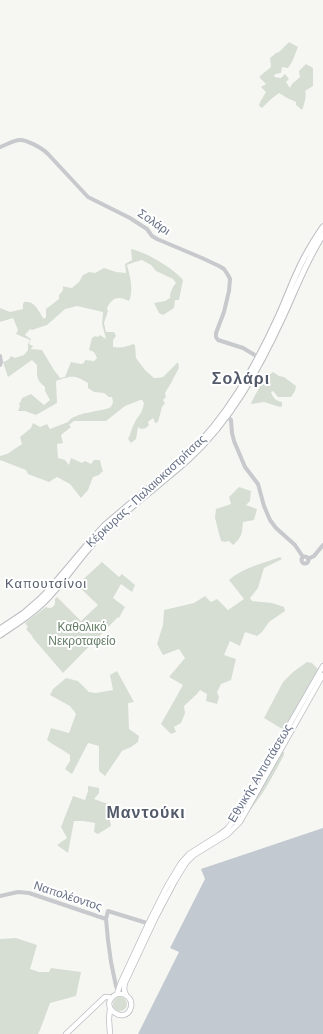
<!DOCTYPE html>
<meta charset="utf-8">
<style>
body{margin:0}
canvas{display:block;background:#f6f7f3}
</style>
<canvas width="323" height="1034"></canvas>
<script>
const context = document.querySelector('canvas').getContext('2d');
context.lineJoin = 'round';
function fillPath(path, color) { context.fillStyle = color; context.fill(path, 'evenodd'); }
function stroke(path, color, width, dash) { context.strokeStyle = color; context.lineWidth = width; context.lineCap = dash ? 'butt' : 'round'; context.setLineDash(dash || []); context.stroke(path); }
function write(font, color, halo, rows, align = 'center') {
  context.font = font + ' Barlow,sans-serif'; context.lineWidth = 4; context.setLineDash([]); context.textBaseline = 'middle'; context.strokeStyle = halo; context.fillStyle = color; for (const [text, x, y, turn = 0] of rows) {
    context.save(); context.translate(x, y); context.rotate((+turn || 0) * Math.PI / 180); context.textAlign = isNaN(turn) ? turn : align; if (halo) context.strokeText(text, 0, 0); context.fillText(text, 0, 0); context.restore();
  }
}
const green = new Path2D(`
 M289 42 298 47 292 62 288 68 282 67 281 73 275 74 274 77 281 78 285 74 289 79 286 82 290 88 292 84 300 77 299 71 306 64 313 68V86L305 91C307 96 304 105 302 110L296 105V102L287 98 279 93 270 100 262 108 259 106 260 102 266 92 261 87 266 84 260 78V76L271 67 270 58 276 53 279 52Z
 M131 249C146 252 173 268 183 280L179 300H175L174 308 163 315 159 313 154 303 165 301 170 298C170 292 172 288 176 283L173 279 156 271 151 265 142 260 135 262 127 265C130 276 134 291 129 301 118 296 113 297 107 308L108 311 104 323 106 332H114L116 336 113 340V347C121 348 126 347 133 344L135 345 136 358 145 370 154 378H157L163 377 178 362 179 368C177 371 176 374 174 377 172 382 168 388 165 393L166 397 163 400 165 403 162 407 158 422 155 423 153 418 148 422 149 425 146 428 141 429 138 427 136 439 131 443 128 439C131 434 131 429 134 424 138 415 142 415 144 403L142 400H140L125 406 106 421H74L69 425 71 427 61 435 63 443 57 444 58 458 65 460 69 465 71 458 82 463 85 461 91 464 94 460H100L101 465 103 471 99 475 93 477 88 490 81 498 70 484 57 477 49 482 28 474 26 470 0 460V456L7 454 22 444 20 437 31 428 33 423 40 427 47 424 50 429 68 422C74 412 101 412 111 407L113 402 112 397H109L104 393 94 392 88 388V383C74 374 71 376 56 381L57 403 36 415 25 411H18L20 406 19 404 21 401 22 398 31 394 44 405 50 400 45 391V387C36 380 37 376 37 365L32 360 8 377 3 362 8 360 11 356 15 358 24 355 28 350V344L30 340 16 334 18 330 13 318 0 322V308L10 312 23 309V304L24 302C35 300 38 311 44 319L46 317V309L59 299V295L63 290V286L66 287 72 288 79 282 83 275 89 272 95 273 104 268 116 272 126 273 125 264 132 260ZM77 306 103 312 102 324 106 339 100 335 98 337 95 336 92 338 89 350 94 352 97 358 94 361 85 360 84 363 81 364 71 362 65 377 60 378 54 370 42 350 31 349V348H32L33 346 29 344 31 339 25 335 30 329 32 330 47 325 65 309Z
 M273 372 279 376 284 377 296 386 295 391 291 397H278L273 391 271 392C273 398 276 401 282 402V406L280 407 264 402 252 404 251 403C257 392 263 378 273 372Z
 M239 487 251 491 250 501 246 505 257 509 254 520 243 522C242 534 242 537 233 545L229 541 225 542 221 541 215 518 216 509 231 504 229 497Z
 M280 557 282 559 264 568 258 588 250 598 252 601 272 603 284 607 285 611 269 622 262 632 257 636 245 632 240 646 230 641 224 655 236 659 231 680 221 684 217 692 219 697 217 704 206 701 207 694 200 690 197 694 184 706 185 713 181 723 174 727 176 732 171 734 161 724 183 685 169 677 185 658 179 649 163 655 157 644 163 625 164 610 194 603 205 596 211 602 217 599 228 610 244 599 229 580C242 568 264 563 280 557Z
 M102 562 119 577 122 574 135 585 132 592 121 584 113 598 125 607 119 618 118 617 63 673 32 637H33L26 629 28 627 25 623 46 607C50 609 53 608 55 604V599L57 597 81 621 98 605 77 585Z
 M307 662 312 663 318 669 284 730 264 718 283 682 293 672Z
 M117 671 134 702 128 703 129 729 139 736 138 742 131 747 122 751 105 776 99 771V746L88 743 72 774 65 769 70 761V755C62 749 54 746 47 740L51 728 69 733 76 714 70 706 50 695 53 689 66 678 78 681 89 692 96 693 113 690 110 675Z
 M282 752H284V755C274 774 264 793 250 810V809L281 753Z
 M88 786 99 788V793L94 799 119 808V814L110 820 111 826 98 834 94 832 95 823 83 821H74L68 853 57 845 67 838 61 827 73 796 85 800 88 791Z
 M16 938 37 945 30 969 39 972H49L51 968 81 972 76 996 50 1003 40 1030 38 1034H0V939Z
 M113 1004a7 7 0 1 1 14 0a7 7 0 1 1-14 0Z`);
const water = new Path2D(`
 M323 828V1034H138L179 952 170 948 205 879 201 869Z`);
const tertiary = new Path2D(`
 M0 147C6 145 12 141 19 140 26 139 42 148 48 154L88 197 130 218 147 229 152 236 157 239 202 258 219 266 224 269 228 275 230 279 229 291 224 312 216 333V337L218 340 243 348 258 357
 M0 356 1 362 0 365
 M225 414 231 420 232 433 234 441 245 467 258 484 264 506 270 520 276 528 295 545 303 557
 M301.5 560a3.5 3.5 0 1 1 7 0a3.5 3.5 0 1 1-7 0Z
 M308 559 314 556 323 545
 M0 896 18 892 29 893 106 919
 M118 991 116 986 111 962 108 940 106 919 108 911 150 924`);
const secondary = new Path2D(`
 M117 994C125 993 133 998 131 1007 126 1027 95 1005 117 994L121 982 148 924 167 886 181 863 189 854 219 835 227 829 235 819 245 802 323 666
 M126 995 124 989 125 983 156 917 175 881 186 863 194 855 228 834 240 822 323 675
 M66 1034 105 997H109L111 999
 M110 1034 109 1019 110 1008`);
const primary = new Path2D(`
 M0 629 24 613 39 600 48 591 86 546 104 526 186 456C227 418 255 367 278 317 287 297 294 277 304 258 310 247 316 237 323 227
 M0 635C16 624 33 614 46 600 66 580 81 555 101 535 128 508 160 485 189 459 231 420 259 369 283 317 296 289 306 261 323 235`);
const streetNames = [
 ["Σολάρι",154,222,34],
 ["Κέρκυρας - Παλαιοκαστρίτσας",146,491,-43],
 ["Εθνικής Αντιστάσεως",260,773,-59],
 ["Ναπολέοντος",68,896,18]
];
const parkNames = [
 ["Καθολικό",82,627],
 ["Νεκροταφείο",82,641]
];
const neighbourhoodNames = [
 ["Καπουτσίνοι",46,584]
];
const districtNames = [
 ["Σολάρι",241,379],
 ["Μαντούκι",146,813]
];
fillPath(green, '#d6ded4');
fillPath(water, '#c2c9d1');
stroke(secondary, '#bbbdc3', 6);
stroke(primary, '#b9bbc0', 7);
stroke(tertiary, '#c7c9cd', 4);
stroke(secondary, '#fff', 4.5);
stroke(primary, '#fff', 5);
write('12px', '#656f85', '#fff', streetNames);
write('12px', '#647c65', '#fff', parkNames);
context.letterSpacing = '1px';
write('13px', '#535a6a', '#fff', neighbourhoodNames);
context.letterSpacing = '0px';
context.letterSpacing = '1px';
write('bold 16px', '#535a6a', '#fff', districtNames);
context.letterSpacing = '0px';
</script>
